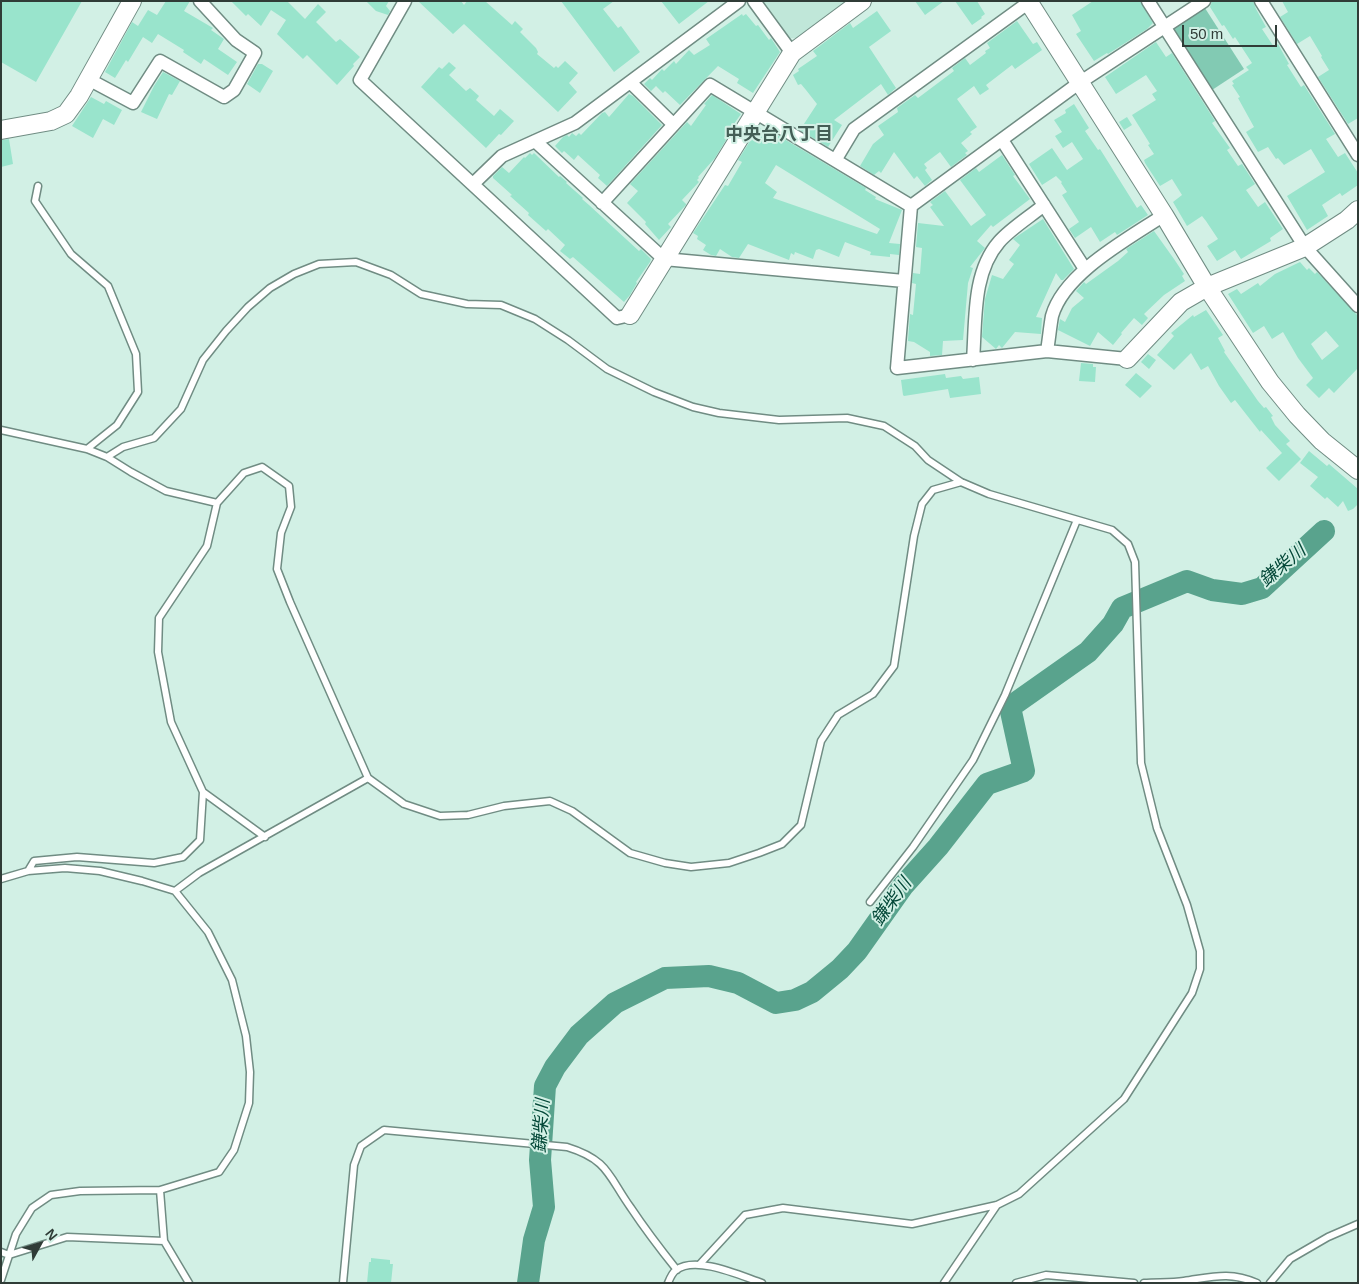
<!DOCTYPE html>
<meta charset="utf-8">
<style>
body{margin:0}
#map{position:relative;width:1359px;height:1284px;overflow:hidden;background:#d2f0e5;font-family:Helvetica,sans-serif}
canvas{display:block}
.frame{position:absolute;inset:0;border:2px solid #303c37;pointer-events:none}
.north{position:absolute;left:15px;top:1219px;width:50px;height:50px;-webkit-text-stroke:4px #d2f0e5;paint-order:stroke;rotate:51deg;font-size:14px;font-weight:700;line-height:20px;text-align:center;color:#303c37}
.north::after{content:'';display:block;margin:auto;width:18px;height:22px;background:#303c37;clip-path:polygon(50% 0,100% 100%,50% 72%,0 100%)}
.scale{position:absolute;left:1182px;top:25px;width:95px;height:22px;box-sizing:border-box;border:2px solid #303c37;border-top:0;padding-left:6px;font-size:15px;line-height:18px;white-space:nowrap;color:#303c37;-webkit-text-stroke:4px #d2f0e5;paint-order:stroke}
</style>
<div id="map">
<canvas width="1359" height="1284"></canvas>
<div class="frame"></div>
<div class="north">N</div>
<div class="scale">50 m</div>
</div>
<script>
const context = document.querySelector('canvas').getContext('2d');
context.lineJoin = 'round';
function fillPath(path, color) { context.fillStyle = color; context.fill(path, 'evenodd'); }
function stroke(path, color, width, dash) { context.strokeStyle = color; context.lineWidth = width; context.lineCap = dash ? 'butt' : 'round'; context.setLineDash(dash || []); context.stroke(path); }
function write(font, color, halo, rows, align = 'center') {
  context.font = font + ' Helvetica,"Noto Sans JP",sans-serif'; context.lineWidth = 4; context.setLineDash([]); context.textBaseline = 'middle'; context.strokeStyle = halo; context.fillStyle = color; for (const [text, x, y, turn = 0] of rows) {
    context.save(); context.translate(x, y); context.rotate((+turn || 0) * Math.PI / 180); context.textAlign = isNaN(turn) ? turn : align; if (halo) context.strokeText(text, 0, 0); context.fillText(text, 0, 0); context.restore();
  }
}
const built = new Path2D(`
 M762 1H847L796 38H790Z`);
const green = new Path2D(`
 M1203 5 1244 69 1209 92 1169 27Z`);
const river = new Path2D(`
 M528 1283 534 1240 544 1207 540 1160 545 1086 555 1067 579 1035 615 1003 665 978 709 976 738 983 776 1003 795 1000 812 992 840 969 857 951 903 886 938 847 987 784 1024 771 1010 707 1088 652 1113 624 1122 608 1187 581 1212 590 1242 594 1262 588 1324 531`);
const building = new Path2D(`
 M1 1H82L36 82 1 62Z
 M166 1H190L184 11 213 28 211 30 224 39 218 49 237 62 228 75 204 59 201 64 183 52 184 50 158 34 152 43 143 37 128 62 126 60 115 78 105 72 132 22 138 26 148 10 157 15Z
 M231 1H287L305 19 318 4 326 12 316 22 336 42 340 39 360 57 353 64 354 66 337 85 307 55 303 59 277 34 286 20 271 10 261 26 248 14 246 16Z
 M366 1H389L386 6 390 11 388 15 376 11Z
 M418 1H461L464 5 467 1H485L512 25 515 21 523 29 520 32 536 48 538 52 537 54 554 68 556 66 558 68 565 61 578 73 569 83 577 92 558 112 464 24 453 34Z
 M561 1H614L603 9 618 28 621 26 640 52 614 72Z
 M661 1H709L679 24Z
 M915 1H944L925 15Z
 M955 1H977L985 14 981 17 982 18 972 25Z
 M1093 1H1140L1153 23 1147 29 1108 54 1107 53 1094 61 1076 34 1081 31 1072 15Z
 M1212 1H1253L1256 9 1266 27 1262 29 1274 47 1278 44 1289 64 1287 65 1301 87 1304 85 1335 134 1326 139 1338 157 1345 153 1358 173V185L1342 196 1340 193 1322 205 1328 216 1307 230 1287 196 1325 172 1311 149 1284 165 1278 158 1276 159 1268 147 1258 152 1246 132 1254 127 1238 98 1240 97 1232 85 1234 84 1232 81 1249 70 1246 67 1252 63 1235 37 1233 39 1224 25 1222 26 1210 7Z
 M1282 1H1358V118L1348 124 1318 77 1329 70 1321 57 1322 56 1310 36 1297 44 1280 17 1288 12Z
 M877 11 891 31 869 47 896 88 888 95 881 84 834 120 842 125 828 147 800 130 817 104 806 90 801 84 798 85 793 75 799 71 798 69 817 56 813 51 850 23 853 28Z
 M742 14 743 16 746 14 756 26 758 25 769 40 771 38 780 52 753 93 737 83 739 79 718 66 680 105 665 91 663 93 656 86 651 91 644 84 650 78 652 80 662 69 664 71 674 61 676 64 689 50 694 55 710 45 706 39Z
 M1017 21 1033 44 1037 42 1042 50 1015 69 1012 65 986 85 989 89 980 95 974 86 957 99 977 127 970 132 972 134 961 143 968 151 965 153 967 155 951 167 940 152 924 164 927 168 925 170 932 180 925 186 917 176 914 179 894 152 881 173 879 171 874 175 860 166 873 144 884 135 878 126 898 112 897 108 915 95 918 98 954 71 952 68 965 58 970 65 986 53 985 51 990 48 987 43Z
 M1156 42 1166 57 1172 53 1215 121 1212 123 1230 148 1227 150 1238 166 1242 164 1255 184 1246 190 1258 207 1265 202 1283 229 1270 238 1271 241 1241 259 1235 250 1217 261 1207 246 1218 239 1206 221 1202 216 1187 226 1173 202 1182 195 1172 179 1160 186 1145 163 1144 160 1154 154 1148 145 1150 144 1132 115 1156 100 1152 94 1157 91 1146 75 1116 94 1105 77Z
 M449 62 456 68 449 75 466 91 470 88 479 96 476 100 494 116 500 109 514 121 501 135 499 134 486 148 421 87 439 67 442 69Z
 M258 64H262L273 71 260 93 247 84Z
 M163 72 180 81 172 95 169 94 157 119 141 112 154 86Z
 M629 94 633 96 662 125 607 186 598 178 600 175 578 155 574 160 564 151 562 153 555 146 563 137 567 135 569 137 572 133 576 136 579 133 581 135 602 113 605 112 609 117Z
 M712 95 741 114 724 138 726 140 715 158 698 177 699 178 697 180 699 182 682 200 686 204V205L668 224 671 227 659 240 645 224 646 222 627 203 638 191 630 184 687 122 691 126 706 105 704 104Z
 M91 97 104 104 106 101 122 110 114 125 103 119 93 138 72 126Z
 M1074 104 1089 128 1085 131 1098 150 1100 149 1137 208 1141 205 1148 215 1117 235 1115 232 1100 242 1091 227 1075 238 1069 229 1079 222 1062 195 1067 192 1061 183 1062 182 1056 176 1042 185 1029 164 1052 148 1067 170 1083 159 1072 142 1063 148 1055 136 1062 132 1054 120 1066 113 1065 110Z
 M1127 117 1132 125 1124 130 1119 122Z
 M759 127 772 136 774 133 866 188 865 190 876 197 875 199 902 210 889 243 900 244 899 255 890 254V257L870 255 871 252 845 242 839 257 819 249 816 250 813 259 795 252 794 255 791 253 789 260 748 244 739 258 732 257 720 249 716 256 711 255 703 250 706 245 697 239 698 236 693 233 725 185 728 186 742 162 738 160ZM776 165 880 229 877 234 773 198 777 192 765 183Z
 M9 139 13 164 1 167V140Z
 M530 153 532 155 534 153 559 177 560 176 567 182 566 183 583 198 582 199 589 205 639 251 641 249 651 259 650 262 636 282 637 283 630 295 624 302 573 257 570 259 560 251 565 245 548 229 546 231 528 215 529 213 510 196 512 195 493 178V176L502 167 509 173 524 157 525 158Z
 M1002 155 1015 175 1013 176 1030 199 993 227 991 225 977 241 985 248 970 267 973 268 968 283 963 340 943 341 942 355 930 356V352L914 342 908 341V340L910 314 913 315 916 284 912 283 913 273 920 274 922 248 916 247 918 223 944 226 930 207 933 205 930 202 945 191 971 226 986 215 960 180 976 168 979 172Z
 M1043 219 1074 269 1063 280H1061L1056 273 1036 317 1042 318 1041 334 1015 332 1002 348 999 345 996 349 982 337 985 299 992 275 1003 279 1014 264 1009 260 1020 245 1013 239Z
 M1154 231 1174 259 1184 274 1182 276 1185 281 1164 295 1144 314 1148 318 1142 325 1134 318 1121 333 1122 334 1113 345 1098 332 1090 346 1058 330 1060 319 1065 322 1072 308 1084 298 1076 291 1084 282 1086 284 1118 261 1128 252 1126 249Z
 M1300 262 1307 270 1309 268 1315 274 1317 272 1358 316V368L1334 393 1329 388 1319 398 1306 385 1313 378 1298 358 1283 332 1272 339 1264 326 1253 333 1228 294 1237 289 1241 294 1258 283 1260 286 1275 274ZM1326 331 1339 346 1322 360 1311 344Z
 M1206 310 1223 335 1218 338 1225 351 1224 352 1258 401 1264 408 1266 407 1273 416 1271 417 1275 425 1290 441 1286 444 1301 459 1279 481 1266 468 1282 453 1261 430 1260 432 1235 400 1231 403 1219 386 1208 366 1201 370 1191 353 1174 370 1157 355 1174 336 1171 333 1193 315 1194 317Z
 M1148 354 1156 360 1149 369 1141 362Z
 M1081 363 1093 364V367H1096L1095 382 1079 381Z
 M1136 373 1152 386 1140 398 1125 385Z
 M945 374 946 378 961 376 963 379 979 377 981 394 950 398 948 389 904 396 903 395 901 380Z
 M1309 451 1327 466 1329 464 1358 489V504L1353 509 1348 511 1343 501 1338 507 1327 497 1325 499 1310 486 1318 477 1300 463Z
 M371 1258 390 1260V1264H393L391 1283H367L369 1262H371Z`);
const lane = new Path2D(`
 M38 186 35 201 71 254 108 286 136 354 138 392 117 425 87 449
 M1 430 87 449 107 457 131 472 166 491 217 503
 M107 457 123 447 154 438 181 409 203 360 226 331 248 307 270 288 294 274 319 264 356 262 391 275 421 294 467 304 501 305 535 319 568 340 607 369 654 392 693 407 719 413 779 420 847 418 884 426 915 446 928 460 961 482 989 494 1112 530 1128 544 1135 562 1141 763 1157 828 1187 905 1200 951V969L1192 993 1124 1099 1019 1194 997 1205 912 1224 783 1208 745 1215 700 1264
 M203 792 265 837
 M28 871 34 861 77 857 154 863 183 857 200 840 203 792 171 722 158 652 159 618 207 546 217 503 244 473 262 467 289 486 291 507 281 533 277 569 290 602 368 778 404 804 440 816 468 815 504 806 550 801 572 811 630 853 665 863 691 867 729 863 759 853 782 844 801 825 821 741 838 715 873 694 894 666 914 536 922 504 933 490 961 482
 M1 879 28 871 65 868 100 871 142 881 175 891 208 932 232 980 246 1036 250 1072 249 1103 234 1150 219 1172 160 1190 164 1241 189 1283
 M175 891 199 873 368 778
 M870 902 913 847 973 760 1005 695 1077 520
 M1 1252 9 1255 67 1237 164 1241
 M1 1280 16 1234 32 1208 51 1195 80 1191 160 1190
 M343 1283 354 1165 361 1146 384 1130 567 1147C609 1160 608 1176 631 1208 645 1229 661 1250 677 1270
 M668 1283C670 1278 672 1273 676 1270 696 1255 741 1276 762 1283
 M944 1283 997 1205
 M1016 1283 1046 1275 1134 1283
 M1144 1283C1157 1282 1171 1283 1184 1281 1212 1277 1230 1271 1257 1283
 M1270 1283 1290 1259 1328 1237 1358 1224`);
const street = new Path2D(`
 M405 1 360 80 617 318 630 315
 M754 1 792 53
 M1148 1 1305 247 1358 306
 M1261 1 1358 155
 M88 79 133 103 160 61 224 97 234 90 255 53 236 40 200 1
 M630 82 673 124
 M1002 140 1085 269
 M535 141 664 259 904 281
 M836 159 854 129 1028 3
 M473 184 502 156 575 123 739 1
 M602 203 710 85 911 206
 M1047 351C1049 339 1050 327 1052 316 1064 273 1128 239 1164 215
 M1127 359 1047 351 897 368 911 206 1079 83 1204 1
 M973 360C976 321 972 273 999 242 1010 229 1031 216 1044 205`);
const secondary = new Path2D(`
 M1028 1 1164 215 1207 287 1270 382 1297 415 1322 441 1358 470
 M1 130 51 121 66 114 79 96 132 1
 M630 315 792 53 862 1
 M1127 359 1181 302 1207 287 1305 247 1347 220 1358 210`);
const neighbourhoodNames = [
 ["中央台八丁目",779,135]
];
const waterNames = [
 ["鎌柴川",1283,566,-40],
 ["鎌柴川",892,902,-54],
 ["鎌柴川",542,1126,-86]
];
fillPath(built, '#c0e7d9');
fillPath(green, '#82cab3');
stroke(river, '#59a38d', 22);
fillPath(building, '#99e4cc');
stroke(lane, '#708c83', 9);
stroke(street, '#708c83', 15);
stroke(secondary, '#708c83', 20);
stroke(lane, '#fff', 6);
stroke(street, '#fff', 12);
stroke(secondary, '#fff', 18);
write('bold 18px', '#445e56', '#d2f0e5', neighbourhoodNames);
write('italic 18px', '#044838', '#d2f0e5', waterNames);
</script>
